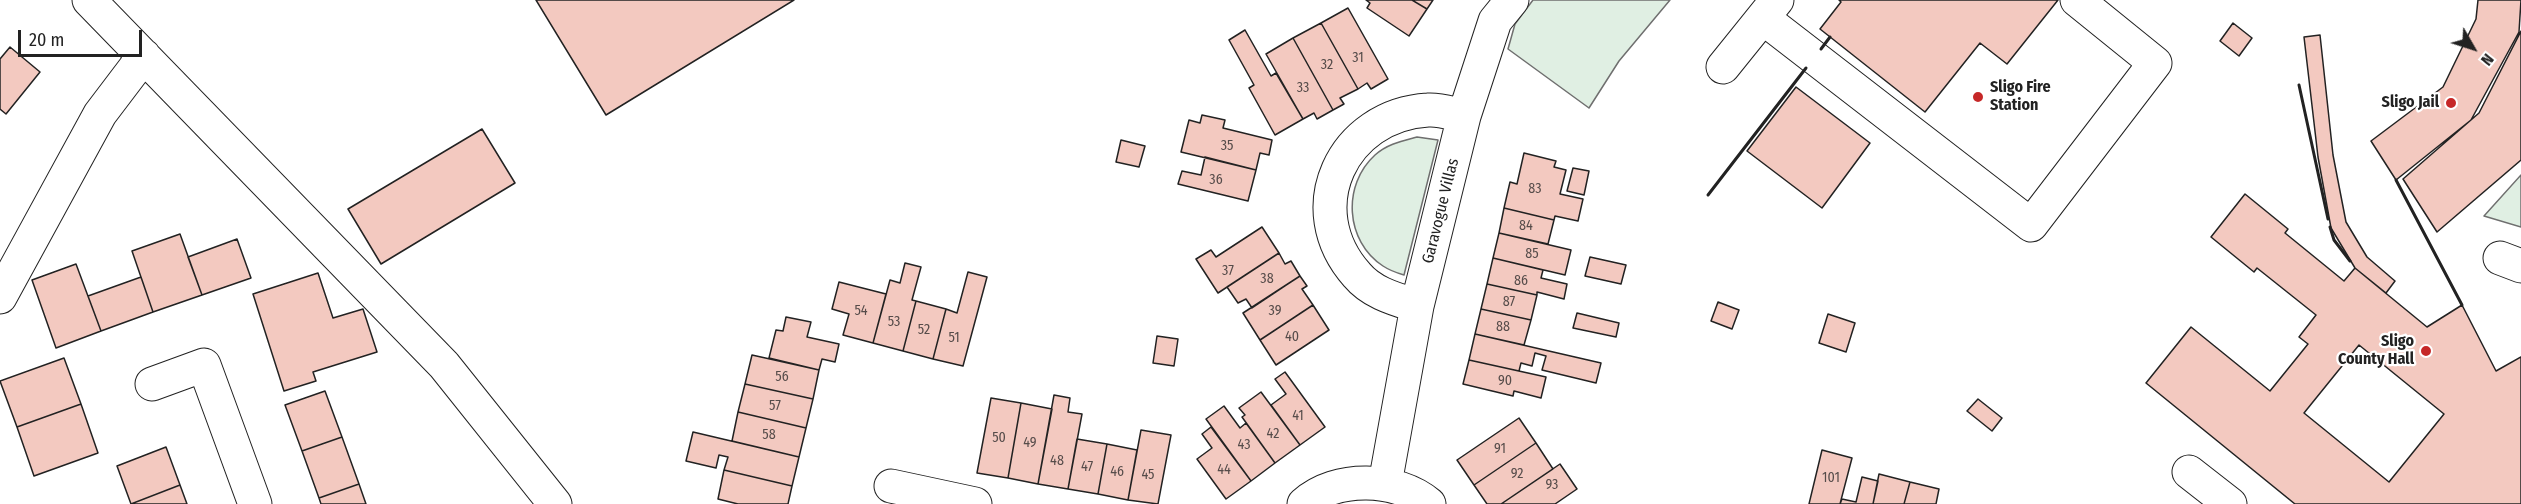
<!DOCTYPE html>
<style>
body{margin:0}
#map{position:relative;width:2521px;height:504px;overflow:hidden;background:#fff;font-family:"Fira Sans Condensed",sans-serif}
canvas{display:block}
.north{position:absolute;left:2443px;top:18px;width:60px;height:60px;-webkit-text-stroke:4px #fff;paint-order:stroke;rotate:129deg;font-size:16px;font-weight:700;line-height:24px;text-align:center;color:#222}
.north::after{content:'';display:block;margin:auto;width:21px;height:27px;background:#222;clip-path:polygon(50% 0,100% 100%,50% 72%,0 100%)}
.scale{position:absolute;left:18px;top:30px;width:124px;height:27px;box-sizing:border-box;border:3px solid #222;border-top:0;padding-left:8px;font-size:18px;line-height:21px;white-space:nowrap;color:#222;-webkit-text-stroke:4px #fff;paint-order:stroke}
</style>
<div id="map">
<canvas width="2521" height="504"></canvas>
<div class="north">N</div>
<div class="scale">20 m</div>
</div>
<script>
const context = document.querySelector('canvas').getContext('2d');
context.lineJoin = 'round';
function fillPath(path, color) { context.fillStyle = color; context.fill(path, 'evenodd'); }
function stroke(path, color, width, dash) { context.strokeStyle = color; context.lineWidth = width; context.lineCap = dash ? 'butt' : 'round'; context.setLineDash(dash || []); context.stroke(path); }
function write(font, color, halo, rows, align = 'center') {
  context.font = font + ' "Fira Sans Condensed",sans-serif'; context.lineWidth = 4.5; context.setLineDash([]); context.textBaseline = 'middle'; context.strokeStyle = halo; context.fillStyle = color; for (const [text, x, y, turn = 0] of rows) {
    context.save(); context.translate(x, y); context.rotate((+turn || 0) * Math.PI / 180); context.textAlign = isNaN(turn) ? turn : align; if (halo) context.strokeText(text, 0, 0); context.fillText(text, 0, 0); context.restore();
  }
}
const green = new Path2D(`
 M1533 0H1670L1619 61 1589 108 1508 49 1515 24Z
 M1417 137 1438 140 1404 275C1397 273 1389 270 1383 266 1345 241 1342 185 1375 155 1387 144 1402 141 1417 137Z
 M2521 175V227L2484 216Z`);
const building = new Path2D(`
 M536 0H794L606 115Z
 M1366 0H1412L1427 9 1409 36 1367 8 1370 3Z
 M1412 0H1433L1427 9Z
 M1839 0H2058L2007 64 1980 43 1925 112 1820 29 1841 2Z
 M2478 0H2521L2519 32 2471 120 2396 180 2371 141 2443 87 2476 19Z
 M1348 8 1388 79 1371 89 1367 83 1358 89 1321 23Z
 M1321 23 1358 89 1340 98 1344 104 1333 110 1293 38Z
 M2233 23 2252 38 2239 56 2220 41Z
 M1245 30 1271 76 1276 73 1303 119 1275 135 1249 88 1254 85 1229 40Z
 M2521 31V160L2437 232 2403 179 2479 113Z
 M2320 35 2333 155 2346 222 2367 257 2395 281 2386 293 2355 268 2331 228 2318 157 2304 37Z
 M1293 38 1333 110 1317 119 1314 113 1303 119 1266 54Z
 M10 47 40 72 6 114 0 109V59Z
 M1796 87 1870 143 1822 208 1747 151Z
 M1202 115 1225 120 1223 128 1272 140 1269 155 1260 153 1256 170 1181 152 1189 120 1200 123Z
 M482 129 515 183 381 264 348 209Z
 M1121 140 1145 146 1139 167 1116 162Z
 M1524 153 1556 161 1554 167 1566 170 1560 194 1583 199 1578 221 1555 216 1554 220 1504 208 1510 182 1517 184Z
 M1205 157 1256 170 1248 201 1178 184 1182 171 1201 175Z
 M1573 168 1589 171 1584 195 1567 191Z
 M2245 194 2288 229 2285 233 2344 281 2355 268 2427 327 2462 305 2496 371 2521 357V504H2295L2146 383 2191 327 2270 391 2308 344 2299 337 2316 315 2257 268 2254 272 2211 237ZM2359 345 2444 414 2389 482 2304 413Z
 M1504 208 1554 220 1548 244 1499 233Z
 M1262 227 1279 253 1218 293 1196 259 1211 250 1216 257Z
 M1499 233 1571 250 1565 275 1493 258Z
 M180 234 202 295 153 312 132 251Z
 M237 239 251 278 202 295 188 257Z
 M1279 253 1285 264 1291 261 1300 276 1252 308 1246 299 1238 303 1227 287Z
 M1590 257 1626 265 1621 284 1585 276Z
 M1493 258 1543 270 1541 278 1567 284 1564 299 1537 292V295L1487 284Z
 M905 263 921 267 912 300 916 301 903 351 873 343 890 280 900 283Z
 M76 264 101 331 56 348 32 280Z
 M968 272 987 277 963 366 933 359 946 309 957 313Z
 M318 273 333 318 363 309 377 352 313 372 316 381 284 391 253 294Z
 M1300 276 1307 286 1302 289 1313 305 1260 340 1243 313Z
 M141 277 153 312 101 331 88 296Z
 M839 282 886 294 873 343 843 335 849 314 832 309Z
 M1487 284 1537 295 1531 320 1481 309Z
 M916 301 946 309 933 359 903 351Z
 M1718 302 1739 310 1732 329 1711 321Z
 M1313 305 1329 330 1276 365 1260 340Z
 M1481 309 1531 320 1524 345 1475 334Z
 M1577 313 1619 323 1616 337 1573 328Z
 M1828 314 1855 323 1846 352 1819 343Z
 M786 317 811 322 807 337 839 344 835 362 822 359 819 370 769 358 776 330 783 331Z
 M1475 334 1601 363 1596 383 1542 370 1546 356 1535 353 1532 366 1521 363 1519 371 1469 360Z
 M1157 336 1178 339 1174 366 1153 363Z
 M752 355 819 370 813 399 745 384Z
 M64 358 81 404 17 427 0 381Z
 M1469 360 1546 377 1541 398 1514 391 1513 396 1463 384Z
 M1285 372 1325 427 1300 445 1271 405 1286 394 1275 379Z
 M745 384 813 399 806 428 738 412Z
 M325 391 342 437 302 451 285 405Z
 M1261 392 1300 445 1275 463 1242 417 1245 415 1239 408Z
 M1054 395 1070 398 1068 412 1082 414 1068 489 1038 484Z
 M991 398 1021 403 1008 478 977 473Z
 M1978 399 2002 418 1992 431 1967 411Z
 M1021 403 1052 409 1038 484 1008 478Z
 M81 404 98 453 34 476 17 427Z
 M1224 406 1240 428 1246 423 1275 463 1251 481 1206 419Z
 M738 412 806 428 799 457 732 441Z
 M1519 418 1536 443 1474 485 1457 460Z
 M1211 427 1251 481 1226 499 1197 459 1212 448 1202 434Z
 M1141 430 1171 435 1158 504 1128 500Z
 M693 432 799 457 792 486 724 470 728 457 719 455 716 468 686 461Z
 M342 437 359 484 319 498 302 451Z
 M1077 439 1107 444 1098 494 1068 489Z
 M1536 443 1553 469 1501 504H1487L1474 485Z
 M1107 444 1137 450 1128 500 1098 494Z
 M166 447 180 485 131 504 117 466Z
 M1822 450 1852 458 1840 504H1809Z
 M1560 464 1577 489 1555 504H1501Z
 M724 470 792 486 788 504H738L718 499Z
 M1879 474 1910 482 1904 504H1873Z
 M1862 477 1878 481 1873 504H1840L1842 499 1856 502Z
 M1910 482 1939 489 1936 504H1904Z
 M359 484 366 504H321L319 498Z
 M180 485 187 504H131Z`);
const minor = new Path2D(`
 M89 0 444 365 555 504
 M1763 18 2031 225 2155 63 2077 0
 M1723 67 1777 0
 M2500 258 2521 266
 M0 297 100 114 144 56
 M1417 306C1395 299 1372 293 1357 275 1298 209 1342 115 1428 110 1440 109 1453 114 1464 116
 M152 384 204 365 255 504
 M2189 472 2230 504
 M1385 484 1417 306 1464 116 1495 21 1512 0
 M891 486 975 504
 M1304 504C1336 475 1397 477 1429 504`);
const wall = new Path2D(`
 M1821 49 1830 37
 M2299 85 2328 219
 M2396 180 2462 305
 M1708 195 1806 68
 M2330 227 2334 240 2350 261`);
const markers = [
 [1978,97,6,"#c62828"],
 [2451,103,6,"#c62828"],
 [2426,351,6,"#c62828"]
];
const numberNames = [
 ["31",1358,58],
 ["32",1327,65],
 ["33",1303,88],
 ["35",1227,146],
 ["36",1216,180],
 ["83",1535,189],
 ["84",1526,226],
 ["85",1532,254],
 ["37",1228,271],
 ["38",1267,279],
 ["86",1521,281],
 ["87",1509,302],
 ["54",861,311],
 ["39",1275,311],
 ["53",894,322],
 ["88",1503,327],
 ["52",924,330],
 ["40",1292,337],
 ["51",954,338],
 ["56",782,377],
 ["90",1505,381],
 ["57",775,406],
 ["41",1298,416],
 ["42",1273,434],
 ["58",769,435],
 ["50",999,438],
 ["49",1030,443],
 ["43",1244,445],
 ["91",1500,449],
 ["48",1057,461],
 ["47",1087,467],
 ["44",1224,470],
 ["46",1117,472],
 ["92",1517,474],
 ["45",1148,475],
 ["101",1831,478],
 ["93",1552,485]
];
const poiNames = [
 ["Sligo Fire",1990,88,"left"],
 ["Station",1990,106,"left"],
 ["Sligo Jail",2439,103],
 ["Sligo",2414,342],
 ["County Hall",2414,360]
];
const streetNames = [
 ["Garavogue Villas",1441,211,-76]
];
fillPath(green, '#e0efe3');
stroke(green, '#6f6f6f', 1.5);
fillPath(building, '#f3c9c0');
stroke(building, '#222', 1.5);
stroke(minor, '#222', 35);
stroke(minor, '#fff', 33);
stroke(wall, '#222', 3);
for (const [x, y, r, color] of markers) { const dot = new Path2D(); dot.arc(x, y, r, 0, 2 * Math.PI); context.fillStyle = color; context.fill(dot); stroke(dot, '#fff', 2); }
write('14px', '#564c4a', null, numberNames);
write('bold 16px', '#222', '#fff', poiNames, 'right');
write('16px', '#222', '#fff', streetNames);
</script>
